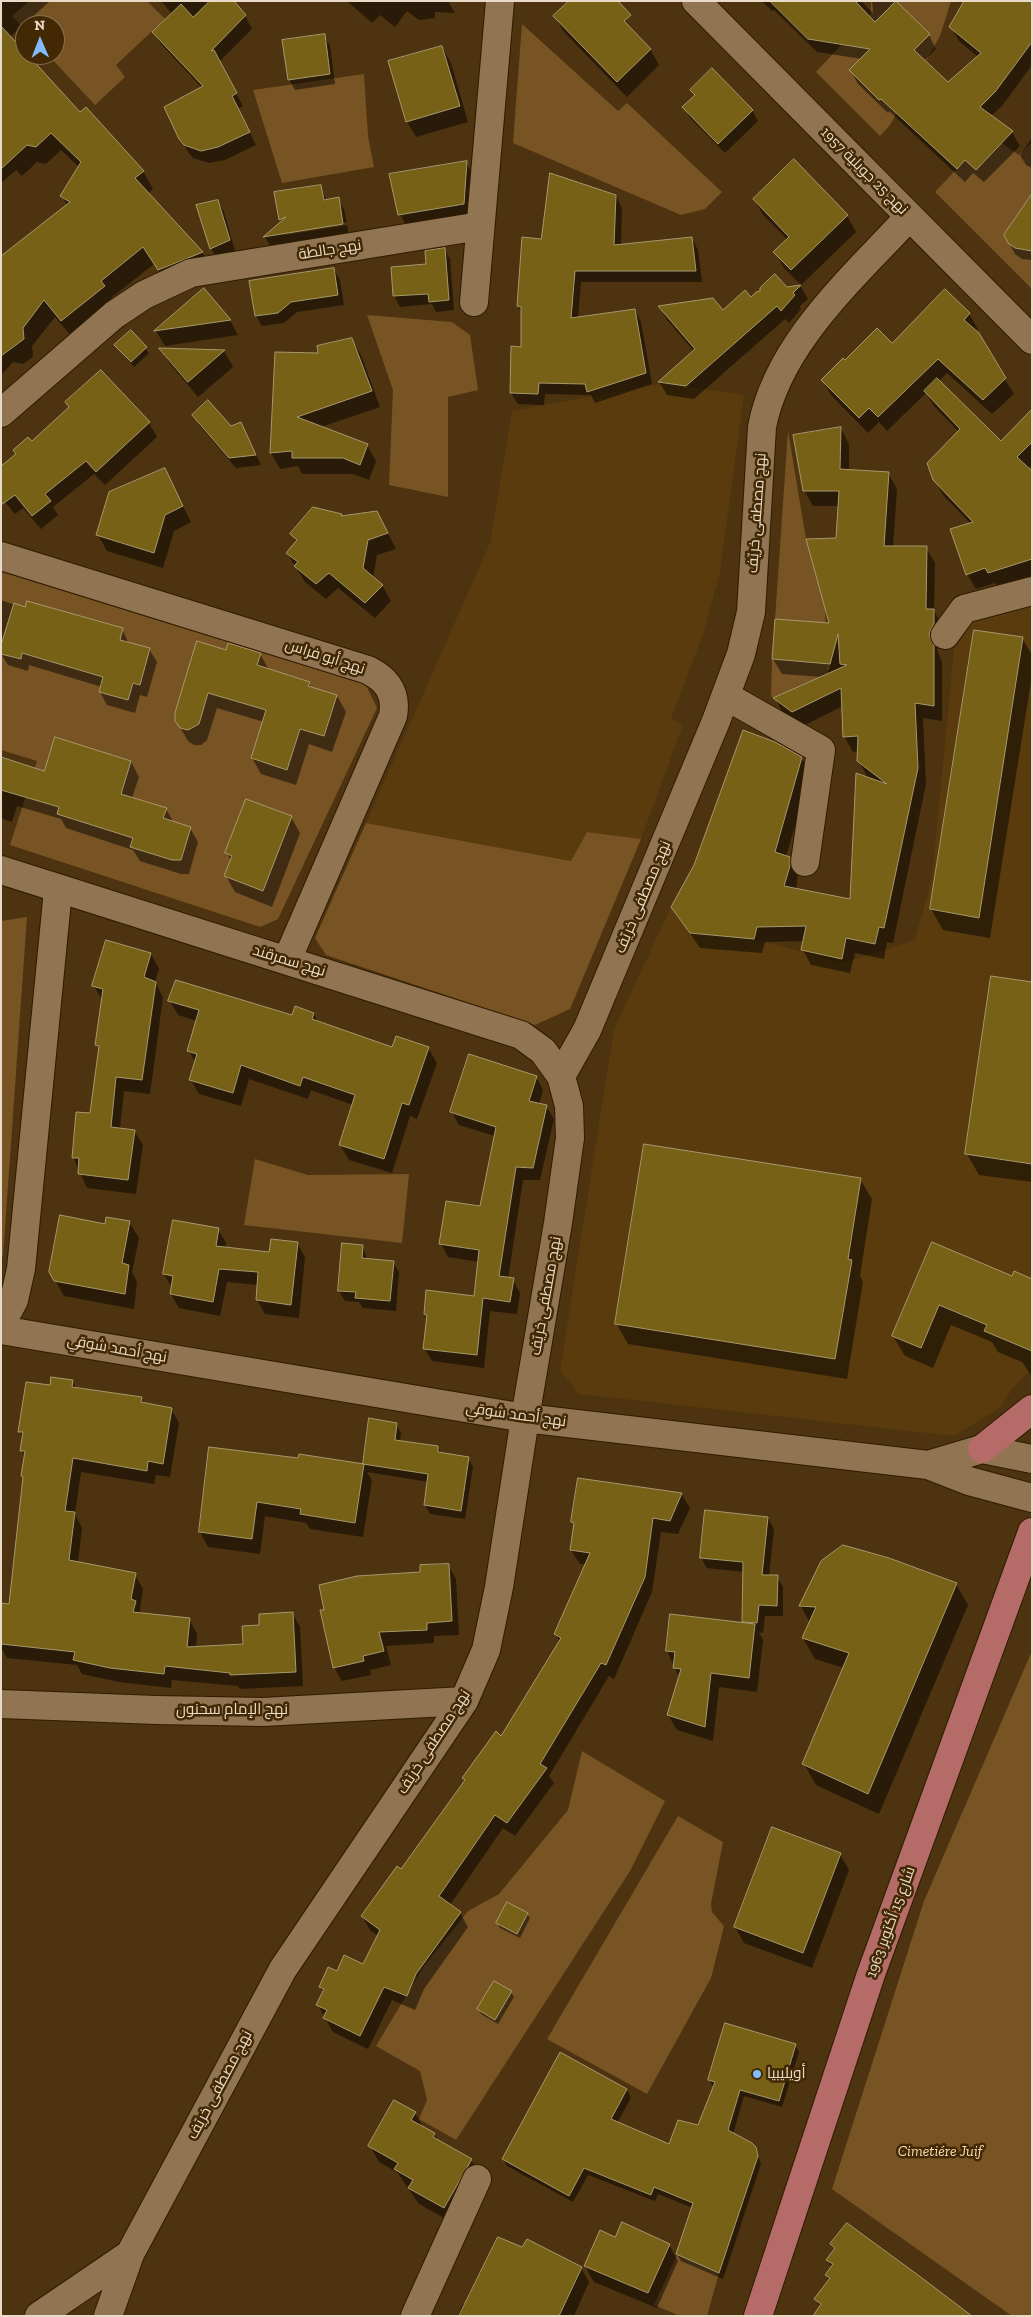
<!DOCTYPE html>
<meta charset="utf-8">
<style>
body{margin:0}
#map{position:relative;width:1033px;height:2317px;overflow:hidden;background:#4d330f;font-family:"Zilla Slab",serif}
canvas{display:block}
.frame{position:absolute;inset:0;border:2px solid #eadac8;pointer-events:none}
.north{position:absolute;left:15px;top:15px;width:50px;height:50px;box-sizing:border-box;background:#422904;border:1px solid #857052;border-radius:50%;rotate:359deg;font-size:14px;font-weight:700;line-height:20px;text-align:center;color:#eadac8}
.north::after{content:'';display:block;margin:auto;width:18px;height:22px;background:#84bcfb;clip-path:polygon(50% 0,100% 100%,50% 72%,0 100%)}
</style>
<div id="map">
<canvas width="1033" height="2317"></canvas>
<div class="frame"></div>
<div class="north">N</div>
</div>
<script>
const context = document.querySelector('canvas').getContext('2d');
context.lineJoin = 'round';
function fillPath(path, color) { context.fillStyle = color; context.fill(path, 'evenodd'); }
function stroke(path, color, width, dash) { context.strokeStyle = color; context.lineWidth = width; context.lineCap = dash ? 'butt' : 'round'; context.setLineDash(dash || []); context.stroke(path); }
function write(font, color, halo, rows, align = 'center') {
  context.font = font + ' "Zilla Slab",Cairo,serif'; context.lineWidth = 5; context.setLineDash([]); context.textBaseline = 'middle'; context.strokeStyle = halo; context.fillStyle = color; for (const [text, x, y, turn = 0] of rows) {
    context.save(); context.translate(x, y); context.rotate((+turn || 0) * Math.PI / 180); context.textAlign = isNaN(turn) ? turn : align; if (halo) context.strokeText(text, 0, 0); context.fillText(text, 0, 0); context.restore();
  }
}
const built = new Path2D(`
 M665 383 744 395 720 572 703 635 671 718 683 725 641 839 587 832 572 861 366 823 490 543 512 411Z
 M1032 603V1368L1012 1389 1001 1407 954 1436 579 1394 560 1370 614 1029 671 907 690 933 754 939 843 963 915 940 932 878 954 649 976 617Z`);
const green = new Path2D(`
 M29 1H147L165 19 116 65 125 77 95 105 48 55H55V25H25V31L12 16Z
 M871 1H951L940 36 890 125 880 136 816 72 871 13Z
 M522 24 618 111 627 103 722 192 705 209 681 215 513 143Z
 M364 74 368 136 374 167 282 183 253 90Z
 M997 140 1019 155 1030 144 1032 145V194L1004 235C1009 246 1015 248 1027 250L1032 243V289L935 192 965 160 976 169Z
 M367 315 452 322 470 335 478 390 448 397V497L389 485 393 390Z
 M788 431 806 539 825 608 828 673 773 698 771 696 772 659 795 661 798 621 775 619Z
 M1 567 364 681 377 708 278 919 260 927 10 845 37 761 1 750Z
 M366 823 571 861 587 832 641 839 570 1009 535 1025 326 955 315 938Z
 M27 917 3 1256H1V921Z
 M255 1159 308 1175 409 1174 402 1243 244 1225Z
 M1032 1651V2316H1012L832 2189 924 1901Z
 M582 1751 665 1801 630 1871 456 2140 419 2119 427 2100 420 2071 376 2046 424 1966 468 1911 499 1894 568 1810Z
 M678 1816 723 1842 711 1904 712 1912 724 1926 711 1978 647 2094 547 2039Z
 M677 2255 719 2273 707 2316H680L654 2305Z`);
const shadow = new Path2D(`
 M1 1H50L10 37 80 114 143 171 153 189 148 194 202 252 212 269 169 287 154 264 111 298 114 304 72 337 55 317 32 346 33 357 23 364 13 362 1 375V285L67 205 62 196 79 167 61 150 46 164 37 162 22 176 16 170 1 183Z
 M161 1H232L245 16 252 29 219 62 243 106 238 109 256 145 225 160 209 163 193 158 188 152 180 138 202 88 161 44 153 32 172 14Z
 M347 1H448L455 13 435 12V18L419 20 407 11 395 27 380 15 372 23Z
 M762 1H861L873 13 872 1H894L929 35 936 49 924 61 948 84 978 57 959 41 951 27 1032 1V65L1002 106 991 116 1012 132 1020 146 984 182 973 173 965 182 889 111 888 113 858 84 851 71 862 59 817 52 774 10 772 11Z
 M555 17 650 49 659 65 627 97 564 32Z
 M324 36 330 46 335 84 295 90 289 79Z
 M442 47 451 63 468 122 416 137 407 122Z
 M692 90 752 110 758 121 725 153 690 118 684 108 695 96Z
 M1032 138V168L1026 165 1020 155Z
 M794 161 847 216 856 232 801 285 784 268 775 252 788 240 763 215 754 199Z
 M466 163 472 173 469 214 406 225 400 214Z
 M320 186 327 201 338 199 344 209 347 222 287 232 284 235 347 225 349 235 271 247 265 237 282 223 276 193Z
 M616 196 622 208 621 246 692 238 698 250 702 282H581L578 319 635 310 641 322 652 384 595 403 591 395 545 394 544 405 518 404 511 393 522 348V314L518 306 543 240Z
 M1032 196V260L1022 259 1015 254 1005 235Z
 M218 201 224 212 235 251 217 259 211 248Z
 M444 249 450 259 454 310 436 312 432 304 400 307 394 296 392 268 427 265Z
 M334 270 340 280 344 305 297 312 284 323 262 326 256 316 251 282Z
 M801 287 808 299 800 306 801 309 789 323 785 319 694 399 667 395 659 382 694 351 667 320 660 307 723 311 751 298Z
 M204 290 230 320 238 335 165 346 156 331Z
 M969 314 978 329 975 332 1014 394 992 414 947 373 938 382 1001 442 1032 410V465L1028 469 1032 473V576L998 588 995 583 976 589 967 574 971 524 943 495 934 479 959 432 934 406 926 393 887 431 879 422 868 433 831 395 822 380 845 362Z
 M131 331 149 353 134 367 115 345Z
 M352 339 361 355 380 407 321 427 367 445 376 461 369 480 353 474H302L298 466 280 469 271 453 319 355Z
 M161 349 224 351 233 367 198 397 170 364Z
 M101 371 149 423 157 437 105 485 94 474 53 507 58 515 41 529 23 508 15 514 1 497 32 443 70 408Z
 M194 415 246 434 261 465 236 468 200 426Z
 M841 429 849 444V471L888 473 897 489 893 547 926 548 935 563 934 611 942 625V639L937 650 942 662V721L923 718 926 784 893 943 887 942 884 959 855 953 850 973 811 965 803 950 804 941 765 942 762 953 700 948 672 907 801 758 810 774 786 857 789 858 798 874 796 889 851 901 868 778 858 760V751L853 752 844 736 843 706 801 727 783 713 775 698 822 677 782 674 773 659 831 625 839 506H813L804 490ZM836 638H838L829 670 827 669Z
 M164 469 191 522 174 531 163 568 107 551 98 535Z
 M341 515 342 517 385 528 396 549 377 555 373 578 382 585 391 601 375 618 338 588 326 599 305 582 287 553 297 543 292 534Z
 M1 600 26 609 122 629 129 644 149 649 157 662 147 697 140 695 135 713 107 705 100 692 102 687 29 665 28 671 8 665 1 654Z
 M975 631 1022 638 1032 655V675L990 938 943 930 931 909Z
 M226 652 260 654 269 670 309 683 312 689 337 696 346 712 332 752 309 744 296 785 261 774 252 758 264 722 217 708 207 740 201 745H194L188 741 178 724Z
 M1 758 45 773 131 762 139 777 132 798 166 809 174 823 190 828 198 842 189 874H181L140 861 133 850 66 828 61 819 17 806 12 822 1 818Z
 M291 817 300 833 272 907 235 892 226 876 231 861 227 853Z
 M151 954 159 969 155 982 163 997 150 1094 124 1091 120 1129 134 1131 143 1145 136 1194 87 1188 73 1157 91 1115 100 1050 97 1044 102 1000 94 986Z
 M1032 983V1182L979 1175 967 1154Z
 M170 1001 292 1016 314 1014 318 1022 393 1049 428 1048 437 1063 417 1119 410 1116 392 1173 349 1160 340 1145 353 1105 311 1090 308 1099 249 1079 241 1106 199 1094 191 1080 196 1063 189 1051 197 1021 178 1015Z
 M536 1077 543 1090 539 1104 546 1106 554 1119 540 1180H523L508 1279 513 1280 520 1293 517 1314 490 1311 484 1368 432 1361 424 1348 428 1319 425 1314 475 1297 479 1262 448 1257 441 1244 481 1207 495 1136 459 1125 452 1112Z
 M860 1179 872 1199 860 1276 863 1282 847 1379 628 1344 616 1323Z
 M129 1222 139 1238 132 1272 137 1282 134 1309 64 1296 55 1280 106 1225Z
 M218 1229 226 1243 225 1248 270 1253 297 1243 305 1257 299 1318 265 1314 257 1300 258 1285 227 1282 220 1316 179 1308 171 1294 172 1288 164 1274Z
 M932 1244 1013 1278 1032 1280V1376L1022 1362 998 1352 992 1342 951 1325 933 1368 905 1356 893 1336Z
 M362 1246 368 1260 393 1262 399 1272 396 1311 363 1308 359 1302 345 1301 339 1291Z
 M72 1381 77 1389 141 1398 145 1404 171 1409 179 1423 170 1477 156 1475 154 1484 81 1472 75 1514 82 1528 78 1563 135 1575 143 1589 140 1609 142 1615 189 1619 197 1634 196 1647 245 1645 261 1626 292 1613 300 1627 303 1686 240 1689 238 1686 172 1680 171 1688 119 1682 82 1674 77 1665 7 1658 1 1648V1604L10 1605 24 1480 22 1476 25 1456 22 1451 23 1438 19 1431 51 1387Z
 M396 1424 401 1433 400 1442 437 1447 442 1454 468 1458 473 1467 465 1519 430 1514 425 1505 429 1482 367 1472 372 1480 363 1537 310 1529 306 1523 265 1516 260 1554 208 1547 200 1532 211 1448 299 1460 300 1456 365 1466 364 1464Z
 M579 1480 682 1495 690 1508 678 1534 661 1532 652 1592 614 1679 609 1676 549 1776 554 1783 515 1836 503 1828 450 1905 460 1913 468 1927 424 1989 415 2010 392 2000 368 2049 333 2032 318 2005 324 1993 320 1987 338 1973 363 1965 378 1936 370 1930 362 1916 401 1871 466 1782 463 1778 502 1737 560 1642 555 1634 586 1564H580L571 1550 575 1526 572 1522Z
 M768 1518 774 1529 769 1576 777 1577 783 1587V1616H765L763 1633 759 1632 763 1640 757 1692 719 1687 713 1741 677 1730 668 1715 679 1677 667 1651 744 1624V1572L707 1568 701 1558Z
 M822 1562 956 1584 968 1605 879 1814 816 1785 804 1764 844 1668 815 1659 803 1638 810 1623 801 1606Z
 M448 1565 456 1579 459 1635 434 1636V1643L386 1646 391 1665 370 1670 371 1675 342 1681 334 1667 421 1573Z
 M840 1854 849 1870 812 1968 744 1943 735 1927Z
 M527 1914 530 1918 520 1938 500 1928 497 1923Z
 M511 1992 514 1997 498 2024 481 2014 478 2009Z
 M795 2045 799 2052 782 2107 744 2096 733 2134 755 2148 761 2164 723 2279 681 2261 677 2254 693 2208 658 2194 655 2201 588 2175 573 2202 507 2166 503 2159 560 2054 627 2090 631 2098 617 2123 670 2146 699 2127 714 2088 709 2080Z
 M415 2113 424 2129 434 2134 439 2142 471 2160 480 2175 453 2223 419 2204 397 2172 379 2162 370 2146Z
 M616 2239 669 2245 678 2261 657 2308 594 2282 585 2266Z
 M831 2244 971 2316 820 2307 816 2299 830 2281 826 2275 832 2268 827 2260 835 2250Z
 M581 2268 589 2282 574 2316H457L463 2304 466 2305Z`);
const building = new Path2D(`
 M210 1H234L246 15 211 51 214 50 237 93 232 96 250 132 218 147 201 151 184 145 179 139 164 107 203 86 152 32 181 4 193 17Z
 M569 1H618L631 15 624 21 651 49 617 82 553 16Z
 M770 1H855L875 22 896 1 930 34 914 50 948 82 981 53 949 27 964 1H1032V42L995 92 980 107 1013 131 976 170 965 160 957 169 881 99 879 100 849 70 870 49 808 39Z
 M1 26 25 52V55H28L80 112 86 107 144 171 135 178 203 252 158 270 143 247 101 281 105 286 61 321 44 300 23 328 24 339 1 356V256L70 202 60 196 81 162 51 133 36 147 27 145 1 169Z
 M325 34 330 74 288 80 282 40Z
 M442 46 460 106 406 122 388 61Z
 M712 68 753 110 718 144 682 107 695 95 690 90Z
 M794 159 848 215 791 270 773 252 789 237 753 199Z
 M467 161 464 204 398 215 389 174Z
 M550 173 616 195 614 245 692 237 696 271H575L571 318 635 309 646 373 587 392 585 384 539 383 538 394 510 393 511 346 521 347V307L517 306 522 237 541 239Z
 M321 185 324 200 339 197 343 224 263 237 286 217 279 220 274 192Z
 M1032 194V251L1015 248 1008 243 1004 235Z
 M218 200 230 240 210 249 196 205Z
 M445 248 449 300 429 302 428 294 393 296 391 267 426 264 425 251Z
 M334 268 338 295 291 302 278 313 255 316 249 281Z
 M775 274 787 287 801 285 793 293 795 295 781 311 777 306 686 386 658 382 695 349 658 306 713 298 723 310 745 290 751 297 756 292 760 291V288Z
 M204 288 231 320 154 331Z
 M945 289 970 313 964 320 979 333 1006 378 983 400 938 359 878 417 869 408 859 418 821 380 843 358 845 360 877 328 892 343Z
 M131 330 147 347 131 362 114 345Z
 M352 338 372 391 297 417 368 444 360 465 343 458H292V451L270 453 275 352 318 353 317 346Z
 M159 348 225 350 188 382Z
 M101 370 150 422 96 472 86 461 45 494 51 501 32 516 15 495 1 505V466L16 454 13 450 28 437 32 441 69 407 65 402Z
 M937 378 1001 441 1032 409V442L1017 457 1032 471V559L988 573 985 568 966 575 950 529 973 522 933 480 927 463 960 429 924 391Z
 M208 400 231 426 241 422 256 455 229 458 192 415Z
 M841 427 840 469 889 472 884 546H927L926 609H934V623L929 634 934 646V706L915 703 918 768 884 928 879 927 875 944 846 938 842 959 801 950 806 926 757 927 754 939 690 933 671 907 694 865 743 730 775 742 802 757 775 852 790 857V866L784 886 850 899 856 773 887 784 857 761 858 736 843 737 841 688 792 712 773 698 847 665 840 664 838 634 830 664 772 659 775 619 829 623 806 539 836 538 839 491H803L793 435Z
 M165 468 183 506 165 515 154 553 96 535 109 492Z
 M313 507 342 514 341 516 377 511 388 533 368 540 363 568 383 585 365 603 329 573 316 584 294 566 298 562 286 553 297 540 290 534Z
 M27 601 123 628 120 640 150 648 140 685 133 683 128 700 99 692 103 677 22 653 21 659 1 654V645L14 603 25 607Z
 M974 630 1023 637 979 918 930 909Z
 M197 641 226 650 228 643 261 653 257 665 310 682 308 686 337 695 324 736 300 729 287 770 251 758 266 710 208 693 199 724 188 730 180 728 175 721V713Z
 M55 737 131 761 121 794 167 808 163 818 191 827 181 860H172L130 847 133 838 57 814 59 807 1 790V757L44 771Z
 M246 799 292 816 263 891 224 876 232 856 225 853Z
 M106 940 151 953 144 977 156 982 142 1080 116 1077 111 1127 135 1130 128 1180 78 1174 79 1158H72L76 1112 90 1113 99 1046 95 1045 103 989 92 986Z
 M991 976 1032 982V1164L965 1154Z
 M176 980 292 1015 295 1006 314 1013 312 1019 392 1047 396 1036 429 1047 409 1105 402 1103 384 1159 339 1145 355 1095 303 1077 300 1086 241 1065 233 1093 189 1080 197 1054 187 1051 199 1010 168 1001Z
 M469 1054 537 1076 529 1101 547 1105 533 1168 516 1167 499 1276 514 1278 510 1302 483 1298 477 1355 423 1349 427 1315 424 1314 426 1290 474 1296 479 1250 439 1244 446 1201 480 1206 496 1127 450 1112Z
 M644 1144 861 1178 848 1259 852 1260 835 1359 615 1324Z
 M60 1215 105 1224 106 1217 130 1221 122 1263 129 1265 125 1294 54 1281 49 1272Z
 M173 1220 219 1228 216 1246 269 1252 271 1239 298 1242 291 1305 256 1300 258 1272 219 1269 213 1302 170 1294 173 1276 163 1274Z
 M932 1242 1012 1276 1014 1271 1032 1279V1351L984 1331 987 1325 939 1305 921 1348 892 1336Z
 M342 1243 363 1245 362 1258 394 1261 390 1301 355 1298 356 1292 338 1291Z
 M51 1377 73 1380 72 1387 142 1397 141 1402 172 1408 163 1464 148 1461 147 1471 73 1458 65 1511 75 1512 69 1560 136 1573 131 1599 136 1601 133 1612 190 1618 187 1647 243 1644 242 1626 259 1625V1614L293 1612 296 1672 230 1675V1673L165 1666 164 1674 110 1668 73 1660 75 1652 1 1644V1603L9 1604 23 1477 21 1476 25 1451H20L23 1432H18L26 1382 50 1385Z
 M369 1418 397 1423 395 1440 438 1446V1452L469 1457 461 1511 424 1505 428 1474 363 1464Z
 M209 1447 298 1458 299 1454 364 1464 355 1523 300 1514 301 1509 257 1502 252 1539 199 1532Z
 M578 1478 682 1493 670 1521 653 1518 645 1577 606 1665 601 1663 540 1764 547 1768 507 1823 495 1815 439 1896 461 1912 416 1974 407 1996 384 1987 360 2036 323 2018 327 2010 316 2005 324 1989 319 1987 328 1967 337 1971 344 1955 363 1964 380 1930 361 1916 397 1866 401 1869 465 1780 462 1778 496 1731 501 1736 561 1638 554 1634 590 1553 570 1550 574 1523 571 1522Z
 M705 1510 768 1517 762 1575H778L777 1606 759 1605 757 1623 742 1622 743 1562 700 1558Z
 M843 1545 889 1558 957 1583 868 1794 802 1764 849 1653 802 1638 816 1607 799 1606 821 1561Z
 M449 1564 452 1621 427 1623V1630L379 1632 384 1651 363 1656 364 1661 333 1668 320 1610H324L319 1585 357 1576 420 1572V1565Z
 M670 1614 755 1624 749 1678 711 1673 705 1727 667 1715 681 1669 673 1668 675 1652 666 1651Z
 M772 1827 841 1853 803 1953 734 1927Z
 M507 1902 528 1913 517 1934 496 1923Z
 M494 1981 512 1991 495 2020 477 2009Z
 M725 2023 796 2044 779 2101 740 2090 728 2130 752 2143 756 2147 758 2156 719 2273 676 2254 693 2203 654 2187 651 2195 584 2168 569 2196 502 2159 560 2052 627 2089 611 2119 669 2144 678 2120 698 2125 715 2082 708 2080Z
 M394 2100 416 2112 411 2120 435 2133 433 2137 472 2159 444 2208 408 2188 413 2180 394 2169 398 2163 368 2146Z
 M622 2222 670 2244 648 2293 584 2266 600 2230 615 2237Z
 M847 2223 922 2278 972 2316H813L821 2304 814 2299 830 2278 825 2275 833 2264 826 2260 835 2248 830 2244Z
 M498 2237 522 2247 527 2239 582 2267 559 2316H459Z`);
const minor = new Path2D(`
 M696 1 1032 340
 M474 302 500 1
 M1 413 114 315 144 295 191 273 480 226
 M1 556 368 670C388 680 397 694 393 716L287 960
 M945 635 964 609 1032 591
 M726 696 821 750 805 862
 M1 870 521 1035 543 1051 561 1076
 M1 1324 14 1300 21 1269 58 890
 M1 1330 525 1418 928 1465 982 1449 1032 1459
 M928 1465 969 1481 1032 1498
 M1 1704 156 1710 263 1712 464 1701
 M39 2316 130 2254 283 1969 464 1701 486 1650 499 1587 525 1418 558 1223 570 1138 569 1106 561 1076 587 1030 716 721 741 654 751 612 762 427C778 343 853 278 909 217
 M108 2316 130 2254
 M415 2316 477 2179`);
const primary = new Path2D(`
 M982 1449 1032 1409
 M758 2316 871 1974 1032 1532`);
const markers = [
 [757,2074,5,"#84bcfb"]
];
const streetNames = [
 ["نهج 25 جويلية 1957",864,171,45],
 ["نهج جالطة",330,250,-9],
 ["نهج مصطفى خريّف",757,513,-86],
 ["نهج أبو فراس",325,657,18],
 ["نهج مصطفى خريّف",643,897,-67],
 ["نهج سمرقند",289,961,17],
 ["نهج مصطفى خريّف",546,1296,-80],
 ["نهج أحمد شوقي",117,1349,10],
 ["نهج أحمد شوقي",516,1415,8],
 ["نهج الإمام سحنون",232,1710],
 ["نهج مصطفى خريّف",434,1742,-57],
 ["شارع 15 أكتوبر 1963",891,1922,-70],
 ["نهج مصطفى خريّف",220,2085,-62]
];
const poiNames = [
 ["أويليبيا",767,2074]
];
const parkNames = [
 ["Cimetiére Juif",940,2152]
];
fillPath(built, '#593b0e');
fillPath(green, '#785424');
fillPath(shadow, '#0007');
fillPath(building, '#766117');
stroke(building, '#a6986d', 1);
stroke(minor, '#2f1c02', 30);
stroke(primary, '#2f1c02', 30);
stroke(minor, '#917451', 28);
stroke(primary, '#b56b67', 28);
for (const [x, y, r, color] of markers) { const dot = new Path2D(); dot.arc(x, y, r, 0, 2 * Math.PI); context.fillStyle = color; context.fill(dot); stroke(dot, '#422904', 2); }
write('15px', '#eadac8', '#422904', streetNames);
write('15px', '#eadac8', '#422904', poiNames, 'left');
write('italic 15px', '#fddfbb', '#422904', parkNames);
</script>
